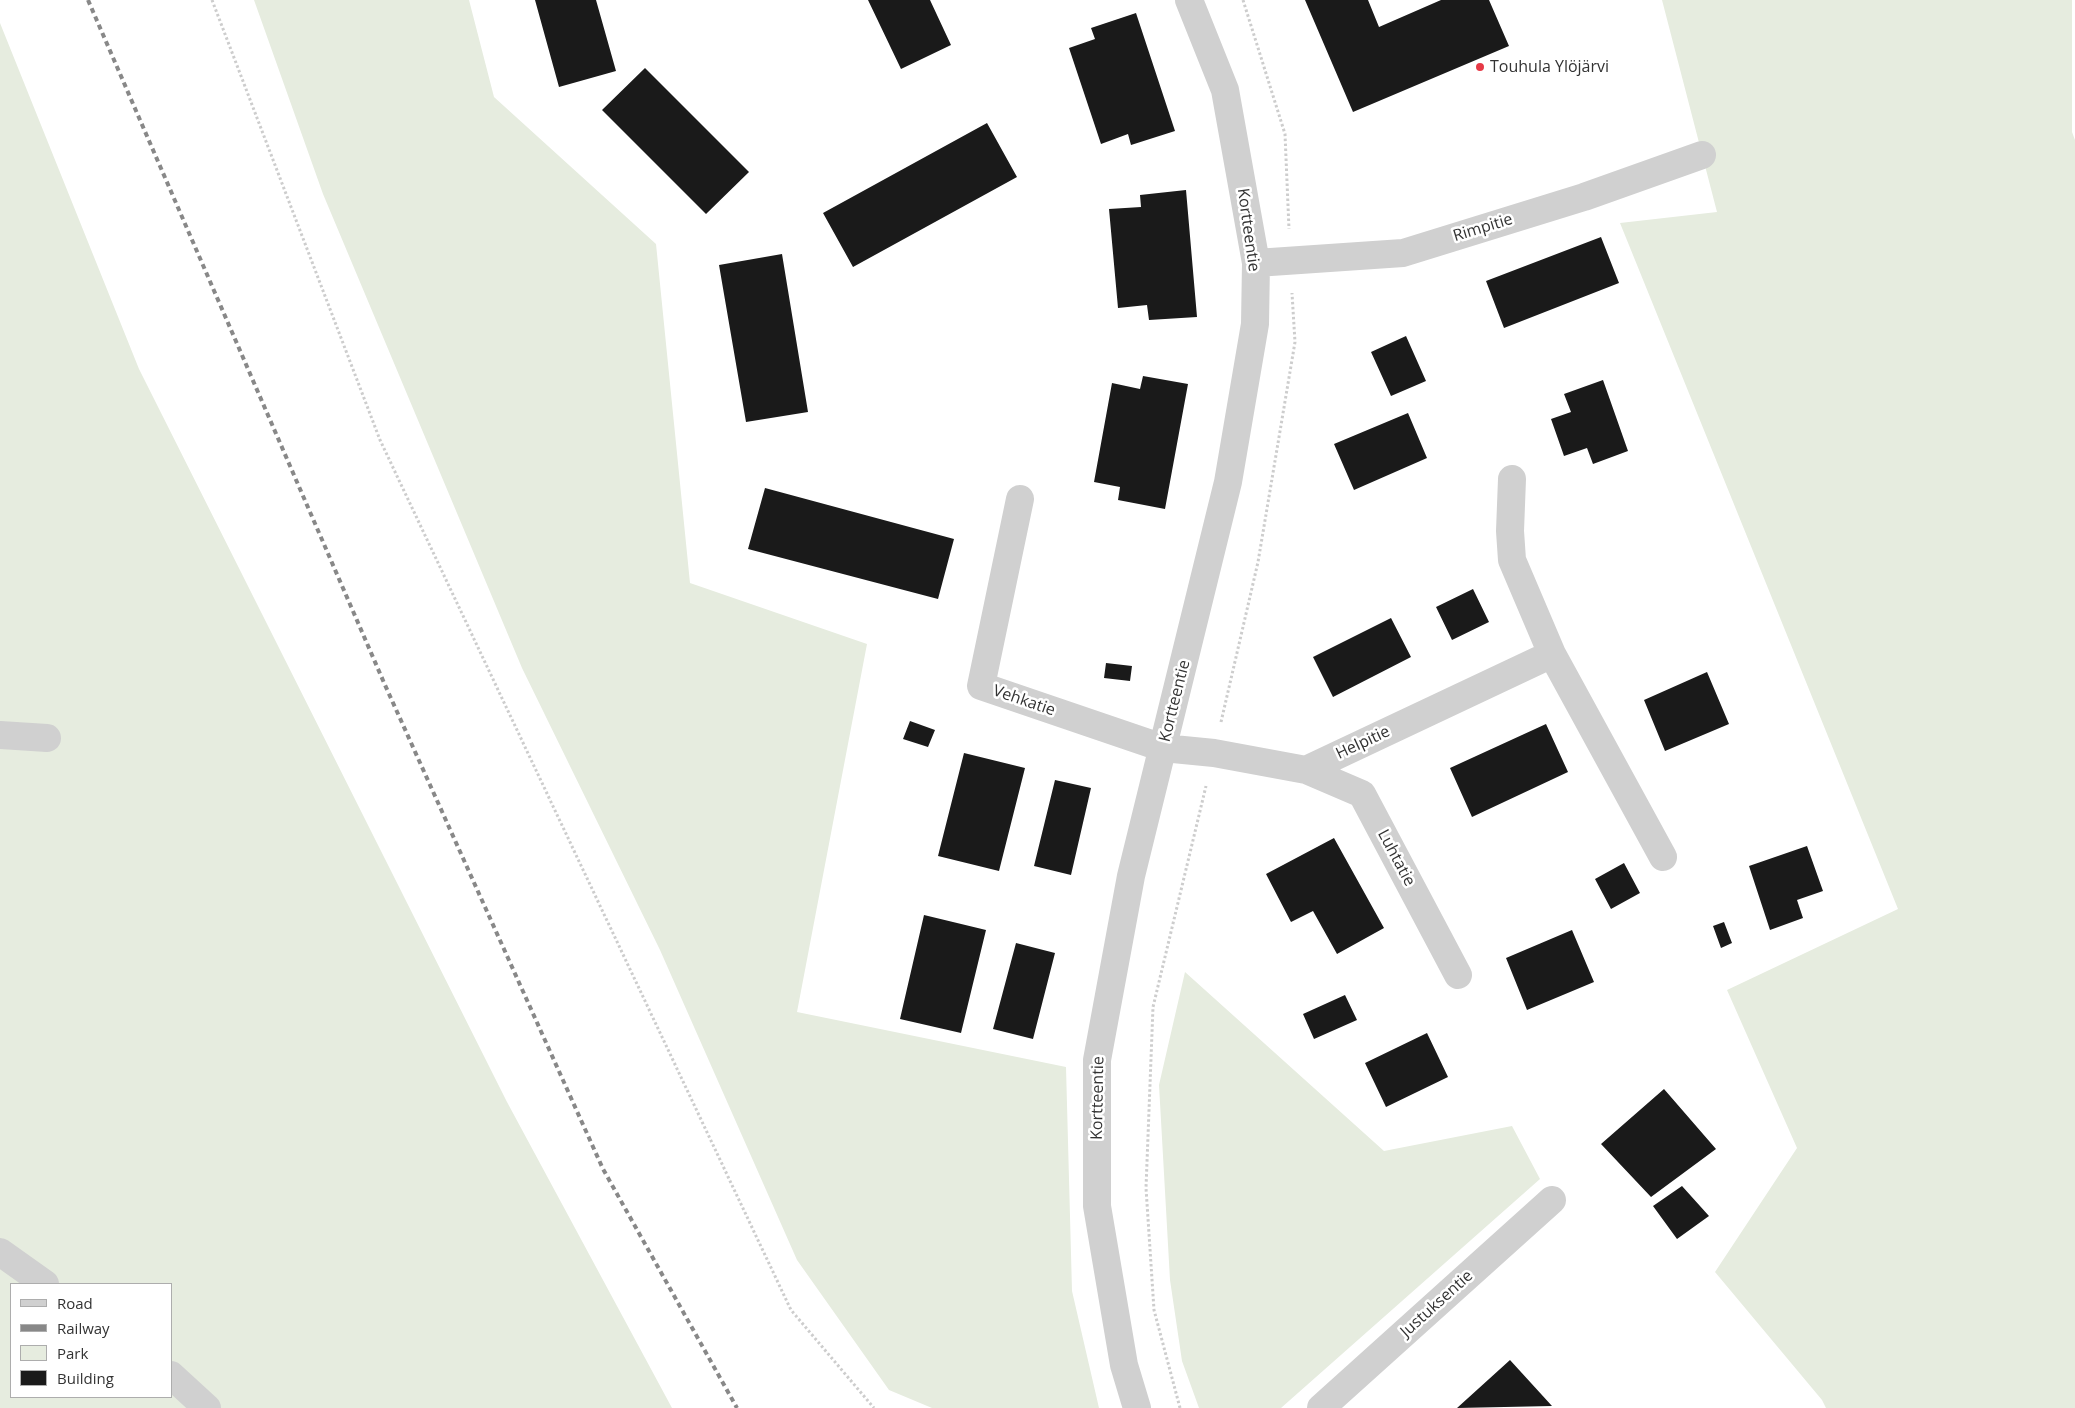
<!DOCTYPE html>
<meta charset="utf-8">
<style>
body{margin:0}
#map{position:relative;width:2075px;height:1408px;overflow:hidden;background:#fff;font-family:"Open Sans",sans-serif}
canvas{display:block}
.legend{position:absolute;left:10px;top:1283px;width:162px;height:115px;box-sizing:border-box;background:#fff;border:1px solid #adadad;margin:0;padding:6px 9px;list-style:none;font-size:15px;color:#333}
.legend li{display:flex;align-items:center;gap:10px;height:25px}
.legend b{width:25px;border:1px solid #adadad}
</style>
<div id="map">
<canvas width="2075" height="1408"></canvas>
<ul class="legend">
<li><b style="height:6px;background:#d0d0d0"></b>Road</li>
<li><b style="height:6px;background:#888"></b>Railway</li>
<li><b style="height:14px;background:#e6ecdf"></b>Park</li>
<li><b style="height:14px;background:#1a1a1a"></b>Building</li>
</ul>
</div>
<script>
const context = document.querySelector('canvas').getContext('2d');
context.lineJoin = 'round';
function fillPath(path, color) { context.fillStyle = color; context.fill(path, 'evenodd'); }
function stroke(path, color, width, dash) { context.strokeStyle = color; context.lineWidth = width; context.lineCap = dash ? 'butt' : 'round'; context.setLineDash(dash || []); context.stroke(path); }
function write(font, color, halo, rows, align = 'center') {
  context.font = font + ' "Open Sans",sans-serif'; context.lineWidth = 5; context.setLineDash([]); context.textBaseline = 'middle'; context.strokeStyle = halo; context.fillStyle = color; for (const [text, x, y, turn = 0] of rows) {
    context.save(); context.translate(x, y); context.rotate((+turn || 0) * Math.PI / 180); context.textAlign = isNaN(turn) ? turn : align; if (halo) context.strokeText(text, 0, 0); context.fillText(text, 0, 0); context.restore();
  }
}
const green = new Path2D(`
 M254 0H469L494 97 656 244 690 583 867 644 797 1012 1066 1067 1072 1291 1099 1408H932L889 1390 797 1260 660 950 522 668 323 194Z
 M1662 0H2072V132L2075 140V1408H1826L1822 1400 1715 1272 1797 1148 1727 990 1898 909 1620 223 1717 212Z
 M0 23 139 369 507 1102 672 1408H0ZM11 1284H171V1397H11Z
 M1185 972 1384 1151 1512 1126 1540 1179 1281 1408H1199L1182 1361 1170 1280 1159 1085Z`);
const building = new Path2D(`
 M535 0H596L616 71 559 87Z
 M868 0H930L951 45 901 69Z
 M1305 0H1368L1379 27 1441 0H1489L1509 46 1353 112Z
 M1136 13 1175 131 1131 145 1128 134 1101 144 1069 48 1095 39 1091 28Z
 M645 68 749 172 706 214 602 110Z
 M987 123 1017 177 853 267 823 213Z
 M1186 190 1197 317 1149 320 1147 305 1118 308 1109 209 1141 207 1140 195Z
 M1601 237 1619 283 1504 328 1486 281Z
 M782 254 808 412 746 422 719 265Z
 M1406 336 1426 381 1391 396 1371 352Z
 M1143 376 1188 384 1165 509 1118 500 1120 487 1094 482 1112 383 1140 389Z
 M1603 380 1628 451 1593 464 1587 448 1564 456 1551 419 1571 412 1564 394Z
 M1408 413 1427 458 1354 490 1334 444Z
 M765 488 954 539 938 599 748 549Z
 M1473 589 1489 622 1452 640 1436 607Z
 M1391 618 1411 657 1333 697 1313 657Z
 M1106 663 1132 666 1130 681 1104 678Z
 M1707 672 1729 724 1665 751 1644 700Z
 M910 721 935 730 928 747 903 739Z
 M1546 724 1568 772 1472 817 1450 768Z
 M964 753 1025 768 999 871 938 856Z
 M1055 780 1091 788 1071 875 1034 866Z
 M1334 838 1384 928 1337 954 1313 911 1291 922 1266 874Z
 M1807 846 1823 891 1797 900 1803 918 1770 930 1749 866Z
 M1624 863 1640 893 1611 909 1595 879Z
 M924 915 986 930 961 1033 900 1019Z
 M1724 922 1732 943 1721 948 1713 926Z
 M1572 930 1594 982 1527 1010 1506 958Z
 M1016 943 1055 953 1033 1039 993 1029Z
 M1345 995 1357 1020 1314 1039 1303 1014Z
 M1427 1033 1448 1077 1386 1107 1365 1063Z
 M1664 1089 1716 1149 1651 1197 1601 1144Z
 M1682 1186 1709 1216 1677 1239 1653 1206Z
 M1510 1360 1552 1406 1457 1408Z`);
const path = new Path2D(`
 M212 0 380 440 791 1310 874 1408
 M1243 0 1285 134 1289 229
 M1221 722 1258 562 1295 342 1292 293
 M1180 1408 1154 1310 1146 1188 1153 1007 1206 786`);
const minor = new Path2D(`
 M1256 263 1403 253 1584 197 1702 155
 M1512 479 1510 531 1512 560 1552 654 1663 857
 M1020 499 981 686 1163 748 1214 753 1306 770 1552 654
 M0 735 47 738
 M1306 770 1362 794 1458 975
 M0 1252 45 1284
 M171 1375 207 1408
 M1137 1408 1124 1365 1097 1206V1060L1131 876 1228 482 1255 324 1256 263 1225 90 1189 0
 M1321 1408 1552 1200`);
const rail = new Path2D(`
 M88 0 385 685 603 1169 737 1408`);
const markers = [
 [1480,67,5,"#e63946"]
];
const poiNames = [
 ["Touhula Ylöjärvi",1490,67]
];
const streetNames = [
 ["Rimpitie",1483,228,-17],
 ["Kortteentie",1248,230,82],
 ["Vehkatie",1024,701,19],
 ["Kortteentie",1175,701,-76],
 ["Helpitie",1363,743,-25],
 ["Luhtatie",1396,858,62],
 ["Kortteentie",1098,1098,-89],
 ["Justuksentie",1437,1304,-42]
];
fillPath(green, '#e6ecdf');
fillPath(building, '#1a1a1a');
stroke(path, '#cdcdcd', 3, [2.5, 2.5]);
stroke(minor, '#d0d0d0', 28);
stroke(rail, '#888', 4, [5, 4]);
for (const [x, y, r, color] of markers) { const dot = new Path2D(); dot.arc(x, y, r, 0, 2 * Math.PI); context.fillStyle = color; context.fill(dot); stroke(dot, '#fff', 2); }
write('16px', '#333', '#fff', poiNames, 'left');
write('16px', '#333', '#fff', streetNames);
</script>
